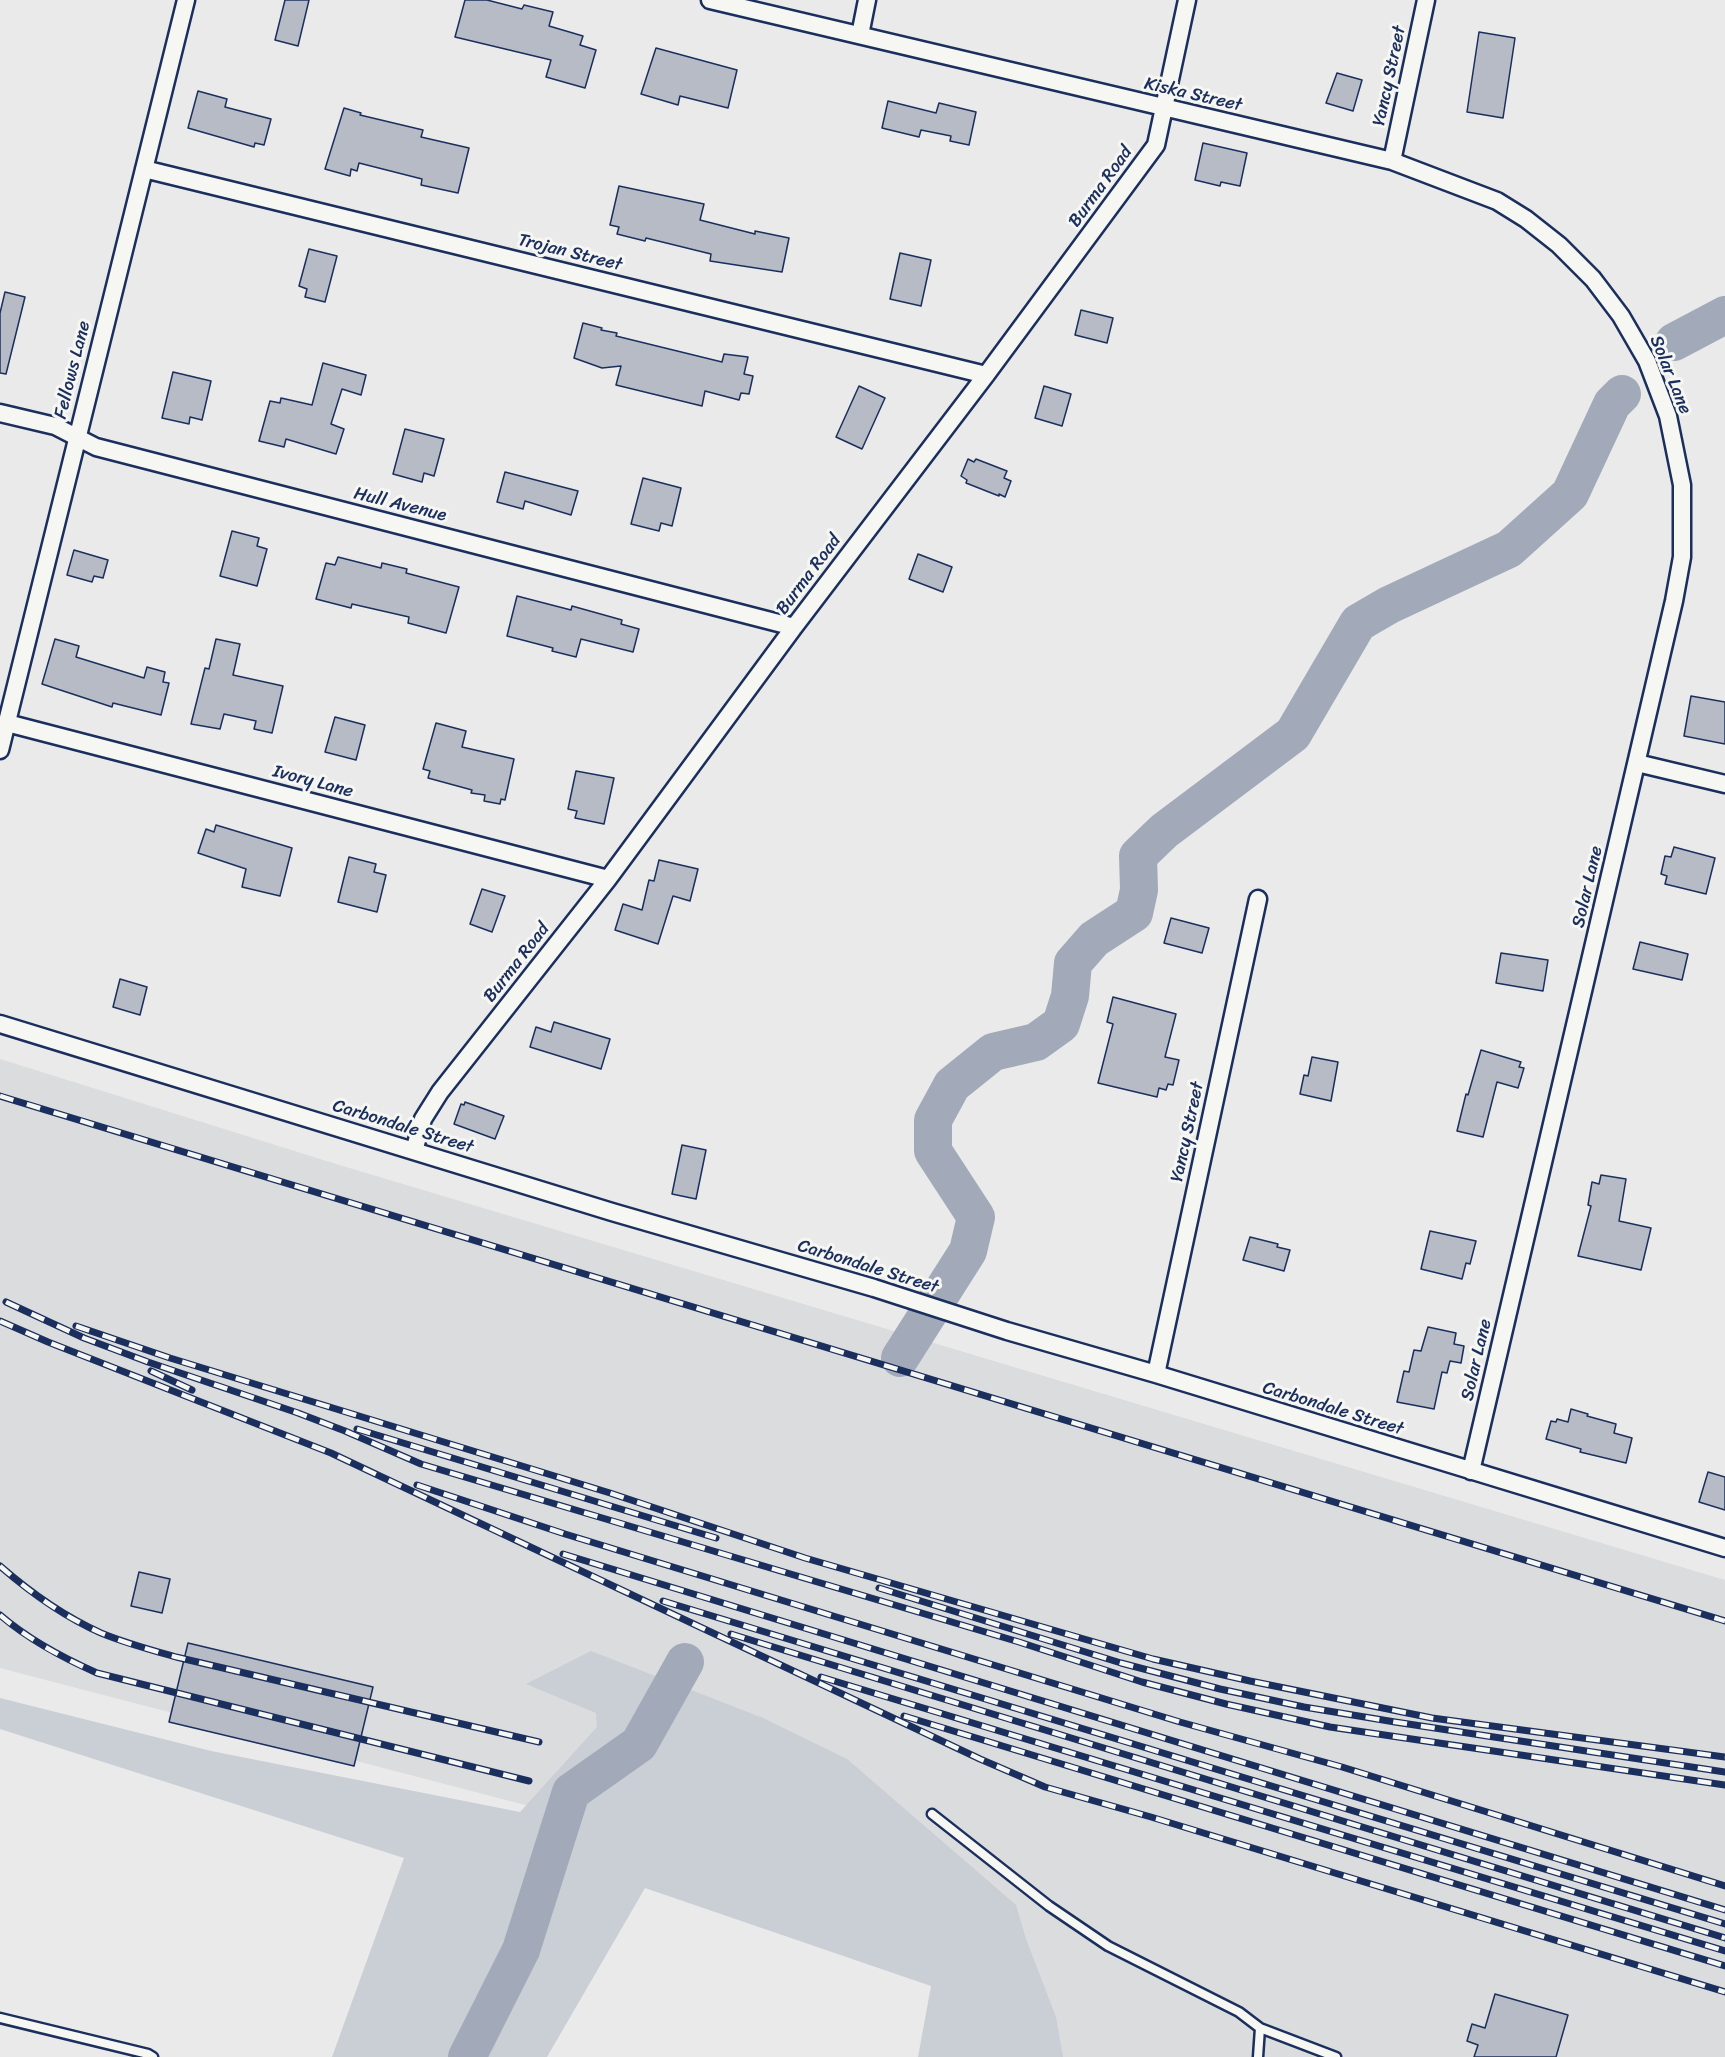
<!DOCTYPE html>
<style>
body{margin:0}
canvas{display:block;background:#e9eae9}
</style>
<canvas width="1725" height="2057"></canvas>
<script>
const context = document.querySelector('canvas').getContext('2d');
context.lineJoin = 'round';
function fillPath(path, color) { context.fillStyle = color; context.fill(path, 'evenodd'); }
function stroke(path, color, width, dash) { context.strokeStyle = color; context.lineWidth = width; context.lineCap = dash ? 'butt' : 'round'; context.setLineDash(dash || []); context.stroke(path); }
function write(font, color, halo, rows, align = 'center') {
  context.font = font + ' Sriracha,sans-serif'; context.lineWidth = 6; context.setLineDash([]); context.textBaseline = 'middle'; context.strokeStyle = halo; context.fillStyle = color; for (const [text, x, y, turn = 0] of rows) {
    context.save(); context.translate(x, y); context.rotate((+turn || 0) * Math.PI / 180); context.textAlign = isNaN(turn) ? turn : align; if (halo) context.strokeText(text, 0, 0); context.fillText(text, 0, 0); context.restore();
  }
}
const built = new Path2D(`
 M0 1059 336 1164 1725 1580V2057H960L993 1927 0 1668Z`);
const green = new Path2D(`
 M591 1651 763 1718 847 1759 1016 1905 1026 1939 1056 2017 1063 2057H918L931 1986 645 1888 547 2057H332L404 1858 0 1729V1698L211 1751 520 1812 597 1727 596 1713 526 1684Z`);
const river = new Path2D(`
 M1674 342 1725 315
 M900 1358 968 1251 976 1217 933 1151V1120L952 1085 993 1052 1036 1042 1061 1024 1070 996 1073 963 1094 939 1134 913 1139 890 1138 856 1164 831 1293 734 1358 623 1389 605 1509 549 1570 494 1612 404 1622 394
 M467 2057 521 1950 571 1792 639 1744 685 1662`);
const building = new Path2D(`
 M285 0H309L298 46 275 40Z
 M465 0H487L522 9 524 5 553 12 549 26 583 36 580 45 596 50 585 88 546 77 551 60 455 37Z
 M1479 32 1515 38 1503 118 1467 112Z
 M656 48 737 70 728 108 680 96 678 105 641 94Z
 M1337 73 1362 80 1353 111 1326 103Z
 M198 91 227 99 225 107 271 119 264 145 255 143 254 147 188 128Z
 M888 101 936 113 939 103 976 112 969 145 950 141 951 136 921 130 919 137 882 128Z
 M344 108 361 113 360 115 423 130 421 137 469 148 458 193 421 185 422 179 359 163 357 171 351 169 350 176 325 169Z
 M1203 143 1247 153 1240 186 1221 182 1220 186 1195 180Z
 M619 186 704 204 700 220 755 234V231L789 238 782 272 710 261 711 254 646 238 645 241 617 234 619 227 610 225Z
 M309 249 337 256 325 302 305 297 307 289 299 286Z
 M900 253 931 260 921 306 890 299Z
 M5 292 25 297 6 374 0 373V313Z
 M1081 310 1113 318 1107 343 1075 335Z
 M583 323 602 328 601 330 617 333 616 336 722 362 724 354 748 357 744 374 753 376 749 394 741 393 739 400 705 391 702 406 616 385 621 366 602 368 574 358Z
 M323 363 366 375 361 395 342 389 331 424 344 429 336 454 286 439 284 447 259 441 270 401 280 403 281 398 312 405Z
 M173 372 211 381 202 420 190 417 189 424 162 418Z
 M859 386 885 398 862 449 836 437Z
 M1044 386 1071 394 1062 426 1035 418Z
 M405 429 444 439 434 476 424 473 422 482 393 474Z
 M968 459 974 462 976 459 1007 471 1004 478 1011 481 1005 497 999 494V496L966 483 967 480 961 476Z
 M505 472 578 491 571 515 525 501 523 509 497 502Z
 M643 478 681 488 672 526 661 523 659 531 631 524Z
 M232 531 259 538 257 546 267 549 257 586 220 576Z
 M74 550 108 560 103 578 94 576 92 582 67 575Z
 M918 554 952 567 943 592 909 579Z
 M338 557 381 568 382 563 407 569 406 573 459 587 446 633 408 623 409 617 352 604 351 608 316 599 326 563 335 565Z
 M517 596 571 610 572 606 622 620 621 624 639 629 633 652 581 639 576 657 552 651 553 648 507 636Z
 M55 639 79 646 76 657 144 678 147 667 165 672 163 682 169 683 161 715 113 703 112 707 42 684Z
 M216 639 240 644 233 675 283 686 272 733 254 729 256 721 224 714 220 729 191 724 205 668 209 669Z
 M1691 696 1725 702V744L1684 736Z
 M335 717 365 725 356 760 325 752Z
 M436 723 466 731 462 747 514 759 505 800 501 799 500 804 484 801 485 795 471 793 472 790 428 778 430 771 423 769Z
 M576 771 614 778 604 824 575 818 577 811 568 809Z
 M216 825 292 848 280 896 242 887 246 869 198 853 206 829 214 832Z
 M1674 847 1715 858 1706 894 1665 884 1667 876 1661 874 1665 856 1671 857Z
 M349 857 376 864 374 872 386 875 377 912 338 902Z
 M659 860 698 869 690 901 673 896 658 944 615 930 623 904 642 910 649 880 654 881Z
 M482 889 505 896 492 932 470 924Z
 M1171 918 1209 928 1202 953 1164 943Z
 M1640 942 1688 954 1682 980 1633 969Z
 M1501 953 1548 960 1543 991 1496 983Z
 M120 979 147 987 140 1015 113 1007Z
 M1113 997 1176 1014 1165 1057 1179 1060 1173 1085 1168 1084 1166 1090 1159 1088 1157 1097 1098 1083 1113 1024 1107 1022Z
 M554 1022 610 1039 601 1069 530 1047 536 1027 551 1032Z
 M1481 1050 1521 1062 1519 1067 1524 1068 1518 1088 1497 1082 1483 1137 1457 1131 1466 1094 1468 1095Z
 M1312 1057 1338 1062 1331 1101 1300 1094 1304 1075 1308 1076Z
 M465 1102 504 1116 495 1139 454 1124 461 1104 464 1105Z
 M682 1145 706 1150 696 1199 672 1194Z
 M1601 1175 1626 1179 1619 1221 1651 1228 1641 1270 1578 1256 1591 1206 1588 1205 1592 1182 1599 1184Z
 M1430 1231 1476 1241 1470 1264 1466 1263 1462 1279 1421 1269Z
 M1250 1237 1278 1244 1277 1247 1290 1250 1284 1271 1243 1260Z
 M1428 1327 1456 1333 1454 1344 1464 1346 1461 1363 1450 1361 1447 1373 1442 1372 1434 1409 1397 1402 1404 1371 1409 1372 1414 1350 1421 1351Z
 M1571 1409 1588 1414 1587 1416 1616 1424 1614 1433 1632 1438 1626 1463 1580 1452 1581 1449 1546 1439 1551 1421 1556 1422 1557 1419 1568 1422Z
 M1708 1472 1725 1477V1510L1699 1502Z
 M139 1572 170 1579 162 1613 131 1606Z
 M188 1643 373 1687 354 1766 169 1722Z
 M1495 1994 1568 2015 1556 2057H1474L1478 2045 1467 2041 1472 2024 1485 2028Z`);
const service = new Path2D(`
 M932 1814 1049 1906 1108 1946 1239 2012 1260 2028 1336 2057
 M0 2018 148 2054 153 2057
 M1258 2057 1260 2028`);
const minor = new Path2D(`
 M710 0 1392 161 1497 201 1526 219 1559 245 1593 279 1621 316 1647 361 1668 416 1682 485V557L1674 601 1471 1471
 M860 35 867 0
 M1392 161 1426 0
 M144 169 986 375
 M0 413 55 426 96 447 794 627
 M7 723 608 879
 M0 750 186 0
 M1637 763 1725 784
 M0 1024 612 1212 874 1288 1007 1331 1156 1374 1725 1548
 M414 1151 423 1119 440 1092 608 879 794 627 986 375 1156 145 1187 0
 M1156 1374 1258 899`);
const rail = new Path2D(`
 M0 1096 1725 1621
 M6 1302 84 1338 148 1362 298 1413 345 1431 421 1464 1019 1642 1142 1682 1226 1704 1330 1727 1725 1785
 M0 1321 48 1342 331 1453 980 1759 1045 1787 1151 1817 1725 1992
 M76 1326 170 1358 610 1493 805 1558 1153 1659 1250 1681 1432 1718 1725 1757
 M151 1371 192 1390
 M357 1429 716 1538
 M417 1485 565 1534 1180 1722 1342 1767 1725 1886
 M563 1554 1725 1910
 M0 1566C31 1593 63 1616 101 1633 125 1643 151 1650 176 1657L539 1742
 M879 1588 1121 1663 1220 1689 1304 1707 1395 1722 1725 1772
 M663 1601 1725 1924
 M0 1615C29 1640 63 1658 97 1673L529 1781
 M731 1634 1725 1938
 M821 1677 1725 1951
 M904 1716 1725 1966`);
const streetNames = [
 ["Yancy Street",1390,76,-78],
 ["Kiska Street",1193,95,13],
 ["Burma Road",1101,187,-54],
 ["Trojan Street",570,253,14],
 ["Fellows Lane",73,370,-76],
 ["Solar Lane",1670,375,68],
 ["Hull Avenue",400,505,14],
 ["Burma Road",809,575,-53],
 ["Ivory Lane",313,782,15],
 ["Solar Lane",1588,887,-77],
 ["Burma Road",517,963,-52],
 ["Carbondale Street",403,1127,17],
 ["Yancy Street",1188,1132,-78],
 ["Carbondale Street",868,1267,17],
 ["Solar Lane",1477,1360,-77],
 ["Carbondale Street",1333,1409,17]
];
fillPath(built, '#dadcde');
fillPath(green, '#caced5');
stroke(river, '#a2aaba', 38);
fillPath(building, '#b6bbc6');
stroke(building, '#1b2f5e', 1.5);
stroke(service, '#1b2f5e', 13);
stroke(minor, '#1b2f5e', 21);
stroke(service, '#f6f6f2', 8);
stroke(minor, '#f6f6f2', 16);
stroke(rail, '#1b2f5e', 7);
stroke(rail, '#f6f6f2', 4.5, [14]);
write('18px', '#1b2f5e', '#f6f6f2', streetNames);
</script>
